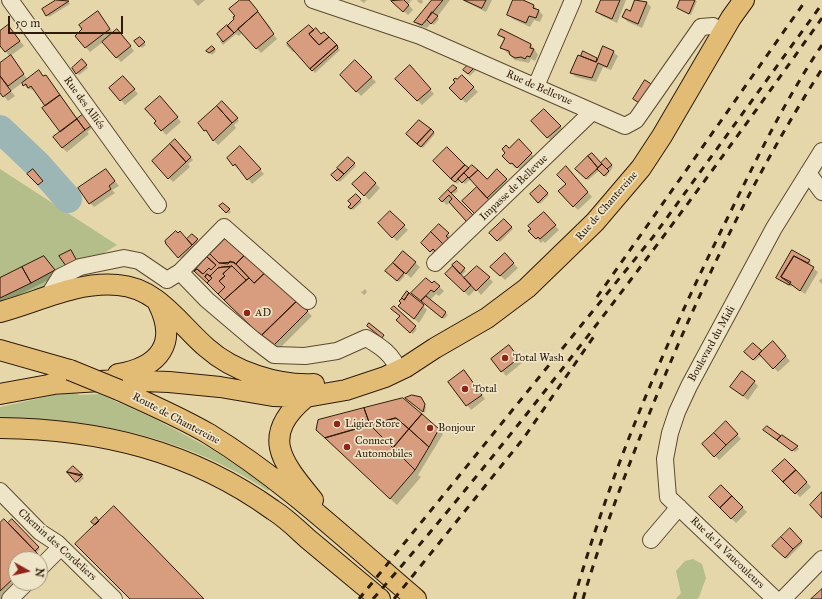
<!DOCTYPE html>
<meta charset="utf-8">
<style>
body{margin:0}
#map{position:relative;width:822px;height:599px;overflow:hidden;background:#e5d7aa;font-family:"IM FELL Great Primer",serif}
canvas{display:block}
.north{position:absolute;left:8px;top:551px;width:40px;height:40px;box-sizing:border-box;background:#eee5c8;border:1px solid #a2947c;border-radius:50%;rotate:98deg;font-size:11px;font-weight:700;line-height:16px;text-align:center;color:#2f1b09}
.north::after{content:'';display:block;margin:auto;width:14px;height:18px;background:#8f2418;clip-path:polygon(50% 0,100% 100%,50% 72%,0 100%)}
.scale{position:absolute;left:8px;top:16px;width:115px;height:18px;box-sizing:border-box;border:2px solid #2f1b09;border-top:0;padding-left:5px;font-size:12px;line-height:14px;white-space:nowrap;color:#2f1b09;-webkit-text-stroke:3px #eee5c8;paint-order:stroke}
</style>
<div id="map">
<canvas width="822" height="599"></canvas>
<div class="north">N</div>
<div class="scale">50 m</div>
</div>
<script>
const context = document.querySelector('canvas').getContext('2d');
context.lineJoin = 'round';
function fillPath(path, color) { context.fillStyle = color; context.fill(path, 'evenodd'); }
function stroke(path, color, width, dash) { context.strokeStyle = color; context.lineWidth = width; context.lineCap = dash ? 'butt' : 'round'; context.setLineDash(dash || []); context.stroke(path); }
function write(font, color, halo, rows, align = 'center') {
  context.font = font + ' "IM FELL Great Primer",serif'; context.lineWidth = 3.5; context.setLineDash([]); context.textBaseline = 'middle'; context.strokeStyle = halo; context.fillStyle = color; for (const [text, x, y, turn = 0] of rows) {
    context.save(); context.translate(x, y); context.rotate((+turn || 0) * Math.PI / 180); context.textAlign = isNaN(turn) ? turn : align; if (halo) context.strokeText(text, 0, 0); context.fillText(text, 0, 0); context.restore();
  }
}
const green = new Path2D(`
 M0 169 117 245 0 316Z
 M75 393 80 395 99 394 153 418 213 450 270 487 268 491C219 458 153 433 95 426 63 421 32 420 0 419V407L54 395Z
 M693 559 702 564 706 578 699 597 697 599H676L681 593 676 571 685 561Z`);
const shadow = new Path2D(`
 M57 0H67L70 4 49 17 43 9Z
 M193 0H205L198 6Z
 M242 0H248L271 28 269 29 277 39 261 53 242 33 239 36 236 34 223 45 220 41 236 20Z
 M360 0H367L364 3Z
 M412 0 408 4 413 10 408 15 392 1Z
 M418 0H422L423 2 421 4 417 1Z
 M433 0H450L437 17 439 19 434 25 431 23 427 28 419 26 415 22Z
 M462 0H492L486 12Z
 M515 0H520L534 6 543 15 540 22 534 20 530 27 513 19 508 15Z
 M602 0H626L617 23 602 16 597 12Z
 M636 0 647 3 651 7 642 28 628 22 623 17 631 12Z
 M681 0 697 1 691 15 678 8Z
 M97 12 114 34 122 35 134 51 121 62 103 42 90 52 76 36Z
 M8 26 24 46 10 56 28 80 39 72 44 77 46 76 78 119 96 125 87 132 89 134 67 152 62 148 61 132 35 90 28 89 22 83 11 91 15 96 8 101 0 91V64L10 57 0 44V32Z
 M309 26 333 43 340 50 315 73 296 51 293 52 286 45Z
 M499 35 531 44 538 55 535 61 531 59 529 63 515 60 501 47 505 40Z
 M139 38 146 45 142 48 136 41Z
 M212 47 216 51 212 55 208 51Z
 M613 52 618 56 611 70 603 67 596 82 576 77 571 73 585 58 582 55 598 60Z
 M82 61 88 68 79 75 73 68Z
 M355 61 376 82 361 96 341 75Z
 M471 63 478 68 470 76 464 70Z
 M414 71 434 94 422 105 397 79Z
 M462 76 478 92 466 103 450 88Z
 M128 82 138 94 125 105 111 88Z
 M164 102 181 122 166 135 156 123Z
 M222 102 239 121 234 125 236 128 218 145 205 130Z
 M544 110 564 130 552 142 532 121Z
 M430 130 435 134 423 148 411 138Z
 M519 140 535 158 522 171 517 167 515 168 504 156Z
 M175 141 193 160 188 164 190 167 173 182 153 161Z
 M244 152 264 174 252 184 240 168 238 169 234 165Z
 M349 158 356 166 340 182 333 175Z
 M606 160 613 167 606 177 600 170 588 180 576 169 601 164Z
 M434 161 469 170 487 180 497 171 510 184 491 203 463 201 478 187 471 179 465 184 461 180 457 184Z
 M566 167 592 197 578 210 560 192 567 184Z
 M33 170 44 183 40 187 29 174Z
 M365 173 380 188 369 200 354 184Z
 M110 175 119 186 112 190 115 193 94 207 90 203Z
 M453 186 458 191 454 194 449 190Z
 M540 186 549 195 540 204 531 194Z
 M448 191 477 221 450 202 447 205 440 199Z
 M356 196 362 202 353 210 350 207Z
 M223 204 231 212 229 214 220 206Z
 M390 212 408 230 397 241 379 223Z
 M544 214 559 230 545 243 543 241 541 243 530 231Z
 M504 220 513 229 500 242 491 233Z
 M439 226 450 236 436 256 422 243Z
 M180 232 187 239 192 235 199 242 183 261 167 244Z
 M230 236 312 316 277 351 196 271Z
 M792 251 809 261 811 263 809 265 818 272 805 294 792 285 791 287 777 278Z
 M403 253 420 267 411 278 402 270 401 271 405 276 399 282 386 271Z
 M505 255 518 268 505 280 492 267Z
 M44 257 58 275 3 303 0 300V280Z
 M457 262 466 271 461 276 464 279 489 278 493 282 481 295 476 289 469 296 446 274Z
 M822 278V284L819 281Z
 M434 282 444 291 439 296 436 294 430 300 448 315 444 319 417 297Z
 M365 289 367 292 364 295 360 291 362 292Z
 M399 306H423L427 310 419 323Z
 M394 308 417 329 413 334 398 320 401 316Z
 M753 345 762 353 777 346 790 361 778 372 762 355 755 361 745 352Z
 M513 351 522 363 506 376 502 371Z
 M468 376 485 399 471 410 450 382Z
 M754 382 758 386 748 400 736 391Z
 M407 398H421L426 407 425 413Z
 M403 399 443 434 418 475 421 477 397 505 330 442Z
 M726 423 741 439 719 460 703 444Z
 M767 427 797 447 799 449 795 452 766 432Z
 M785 460 811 487 800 497 774 471Z
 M73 468 84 478 79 483 68 473Z
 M721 486 747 512 736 523 710 497Z
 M12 521 40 549 36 553 46 563 40 559H16V583L10 599H0V524L34 551Z
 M790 530 803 543 787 559 774 546Z`);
const river = new Path2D(`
 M0 129 38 165 68 199`);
const building = new Path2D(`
 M56 0 69 1 46 16 42 9Z
 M240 0H249L258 11 234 33 227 26 234 19 233 17 235 16 229 9Z
 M404 0 409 5 403 12 391 1Z
 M432 0H443L422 25 414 22Z
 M464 0H486L482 8Z
 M513 0H523L534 5 533 8 539 10 536 18 529 16 526 23 507 15Z
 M601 0H620L612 19 596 12Z
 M635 0 647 2 638 24 622 17 626 9 630 11Z
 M680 0H695L689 14 677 8Z
 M98 11 110 29 85 48 75 36 82 29 79 25Z
 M258 12 274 34 256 49 238 29Z
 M432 12 438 16 431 24 427 20Z
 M8 25 20 41 5 52 0 46V31Z
 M227 25 234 33 223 42 217 34Z
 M309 25 314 30 309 34 319 45 329 37 337 45 310 69 287 43Z
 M316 28 321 34 324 32 329 37 319 45 309 34Z
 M117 29 131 46 116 58 102 42Z
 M501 29 531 44 530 48 534 49 530 57 527 56 525 59 521 57 515 58 510 55 509 51 500 48 505 38 498 35Z
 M140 37 145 42 139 47 134 41Z
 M337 45 338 48 312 71 310 69Z
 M212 46 215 49 209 53 206 51Z
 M603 46 614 51 607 67 598 63 592 78 570 73 578 55 596 62Z
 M583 51 597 58 596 62 581 56Z
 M11 55 24 74 8 86 0 76V63Z
 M82 59 87 65 76 74 72 68Z
 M355 60 372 77 356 92 340 75Z
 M471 62 477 65 468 74 463 70Z
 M410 65 431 89 417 101 395 79Z
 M39 70 43 76 46 75 60 95 45 106 31 86 28 88 26 84 23 86 22 83Z
 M462 75 474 87 461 100 449 88 455 82 453 80 455 78 457 79Z
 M0 76 11 91 3 97 0 93Z
 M123 76 135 89 120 101 109 88Z
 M645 80 656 87 644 106 633 99Z
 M60 95 77 119 60 132 42 108Z
 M160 96 178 117 161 131 154 123 156 121 145 109Z
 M222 101 238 118 232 123 217 106Z
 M217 106 232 123 213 141 206 130 204 131 198 123Z
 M544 109 561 126 547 138 531 121Z
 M87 111 95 123 85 130 77 119Z
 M77 119 85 130 62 148 53 137Z
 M419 120 431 129 417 144 406 134Z
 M431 129 434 132 421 147 417 144Z
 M175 139 191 157 186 162 170 144Z
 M519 139 532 153 517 168 512 163 510 164 502 156 505 153 502 149 506 145 509 148Z
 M170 144 186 162 168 179 152 161Z
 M240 146 261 169 247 180 235 164 233 166 227 158Z
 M447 147 465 165 451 179 433 161Z
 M592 153 602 164 598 168 588 156Z
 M588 156 598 168 586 179 575 169Z
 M348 157 355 163 344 174 337 168Z
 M606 158 612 165 607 169 601 163Z
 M602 164 609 171 604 176 597 169Z
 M465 165 469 168 455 182 451 179Z
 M472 165 478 170 469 178 464 173Z
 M566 166 588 192 573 207 558 191 566 184 557 175Z
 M33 169 43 181 38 185 27 174Z
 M106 169 115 181 109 186 111 189 89 204 78 188Z
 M338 169 344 174 337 181 331 175Z
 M497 169 507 179 487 198 469 178 478 170 487 179Z
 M365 172 376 183 364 196 352 184Z
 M464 173 468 177 462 183 458 179Z
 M453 185 457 188 451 193 448 190Z
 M540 185 548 193 538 203 530 194Z
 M477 187 490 201 475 214 462 201Z
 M448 190 474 216 467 222 449 202 452 199 449 195 442 202 439 199Z
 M356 194 361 199 351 209 348 207 351 204 348 201Z
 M223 203 230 209 226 213 219 206Z
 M390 211 405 225 392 238 378 223Z
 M544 212 556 225 540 239 538 237 536 239 528 231 531 229 528 226Z
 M504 219 512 227 497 241 489 233Z
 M439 224 449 233 446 236 449 239 444 245 431 232Z
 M176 231 178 233 180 231 192 245 178 258 166 244 165 241Z
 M431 232 444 245 436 252 433 249 430 252 421 243Z
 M192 234 198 239 192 245 187 239Z
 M230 234 248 252 236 264 230 261 228 264 219 263 210 254Z
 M71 250 77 261 66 266 59 256Z
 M792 250 810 260 808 263 794 256 781 277 791 282 789 285 776 278Z
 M403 251 416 262 406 274 393 263Z
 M248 252 267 271 254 283 236 264Z
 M505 253 514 263 500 276 490 267Z
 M210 254 219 263 234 262 249 278 246 280 232 266 223 267 218 268 210 276 207 274 205 277 209 281 207 283 194 271 197 269 203 274 209 268 211 270 216 265 207 257Z
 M44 256 55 270 31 283 22 267Z
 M794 256 814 267 800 291 781 277Z
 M207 257 216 265 211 270 209 268 203 274 197 269 194 271Z
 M457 261 465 268 460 274 452 265Z
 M393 263 404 273 397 281 385 271Z
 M232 266 246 280 224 300 218 294 225 287 219 281 225 276 223 274Z
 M453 266 471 285 464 292 445 274Z
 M477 266 490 277 476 291 464 278Z
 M22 267 31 283 0 298V278Z
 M223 267H230L223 274 225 276 219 281 225 287 218 294 207 283 212 278 210 276 218 268Z
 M267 271 297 301 261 336 224 300 249 278 254 283Z
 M207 274 212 278 209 281 205 277Z
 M426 278 432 283 434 281 440 286 434 292 431 290 421 301 411 293Z
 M407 291 409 293 404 300 402 298Z
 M409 293 424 305 414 319 398 306 401 303 399 301 402 298 404 300Z
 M426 296 446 312 442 318 421 301Z
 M297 301 308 311 272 347 261 336Z
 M394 306 416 326 410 333 396 320 400 316 391 309Z
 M369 323 384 335 382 338 367 326Z
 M773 341 786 356 773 369 759 354Z
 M753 343 762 351 753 360 744 352Z
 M509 345 519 358 501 372 491 359Z
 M464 370 482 395 466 406 448 382Z
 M742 371 755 381 743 396 730 387Z
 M412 395 421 397 425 404 423 412 405 398Z
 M403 398 422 414 409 429 396 418 370 425 364 408Z
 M364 408 370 425 325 438 316 430 318 420Z
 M422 414 439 429 429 447 409 429Z
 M396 418 409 429 393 448 370 425Z
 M726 421 738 434 726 445 714 433Z
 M370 425 415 470 390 499 325 438Z
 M767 426 781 436 777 440 763 430Z
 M409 429 429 447 415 470 393 448Z
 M714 433 726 445 714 457 702 444Z
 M782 435 798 446 792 451 777 440Z
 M785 459 796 470 783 482 772 471Z
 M73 466 83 475 67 472Z
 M796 470 807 482 795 494 783 482Z
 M67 472 81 476H82L76 482Z
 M721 485 732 496 720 508 709 497Z
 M822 492V518L810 505Z
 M732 496 743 507 731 519 720 508Z
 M114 506 204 599H130L75 544Z
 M96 517 99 521 95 525 91 522Z
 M4 519 38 554 33 559H16V576L0 591V523Z
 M12 519 39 547 35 551 8 523Z
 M790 528 802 541 793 549 781 537Z
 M781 537 793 549 785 558 772 546Z
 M822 589V599H811Z`);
const minor = new Path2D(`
 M10 0 158 205
 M313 0 420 36 625 126 636 120 701 27 713 26 723 32
 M536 86 573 0
 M808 173 822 192
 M435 263 592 112
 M180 272 207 300 253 339 274 355 305 356 337 351 366 338C380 346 394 355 398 371
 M167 280 180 272 224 227 308 301
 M47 298 60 277 80 267 124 258 139 261 167 280
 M0 491 40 532 57 543 114 599
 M651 540 679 507
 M40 568 61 547
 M10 599 26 583
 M775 599 668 497 665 459 670 433 677 412 689 386 774 228 822 151
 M783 599 822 559`);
const major = new Path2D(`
 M0 312C38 302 77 281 118 285 158 288 179 324 207 348 234 372 278 386 314 384
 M0 350 70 370
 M118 374C160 367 178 343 158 303
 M51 384 117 380 169 382 220 387 273 396 306 397 346 390 385 377 406 367 435 348 487 318 527 288 595 222 641 168 662 136 731 18 744 0
 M119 390C149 404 180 417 209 434 284 480 349 542 416 599
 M0 394 65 382
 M306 397C259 436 282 462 313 500
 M0 428C100 429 191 451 273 510 286 518 297 529 308 539 332 559 356 579 380 599`);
const rail = new Path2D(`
 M597 297 806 0
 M359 599 653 237 822 4
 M373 599C534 414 680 218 822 18
 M394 599 523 439 597 332
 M574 599C612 468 666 341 727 219 756 160 785 100 822 45
 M583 599C601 537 624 477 648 417 696 297 752 178 822 69`);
const majorBridge = new Path2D(`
 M70 370 119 390`);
const markers = [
 [247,313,4,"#8f2418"],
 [505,358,4,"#8f2418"],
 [465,389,4,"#8f2418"],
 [337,424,4,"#8f2418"],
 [430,428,4,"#8f2418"],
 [347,447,4,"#8f2418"]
];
const streetNames = [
 ["Rue de Bellevue",539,88,24],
 ["Rue des Alliés",84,103,54],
 ["Impasse de Bellevue",514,188,-44],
 ["Rue de Chantereine",607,206,-49],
 ["Boulevard du Midi",712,344,-61],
 ["Route de Chantereine",176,419,28],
 ["Chemin des Cordeliers",57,545,42],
 ["Rue de la Vaucouleurs",727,553,44]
];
const poiNames = [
 ["AD",255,313],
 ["Total Wash",513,358],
 ["Total",473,389],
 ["Ligier Store",345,424],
 ["Bonjour",438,428],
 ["Connect",355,441],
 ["Automobiles",355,454]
];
fillPath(green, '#b3be8a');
fillPath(shadow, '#0003');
stroke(river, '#9cb6b5', 28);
fillPath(building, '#d79d7e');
stroke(building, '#2f1b09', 1);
stroke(minor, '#5c4a31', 18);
stroke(major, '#2f1b09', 22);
stroke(minor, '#eee5c8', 16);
stroke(major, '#e2bc75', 20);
stroke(rail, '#2f1b09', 3, [7, 7]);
stroke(majorBridge, '#2f1b09', 22, []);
stroke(majorBridge, '#e2bc75', 20);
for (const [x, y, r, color] of markers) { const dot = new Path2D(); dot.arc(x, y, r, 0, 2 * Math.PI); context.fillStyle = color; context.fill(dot); stroke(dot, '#eee5c8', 1.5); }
write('11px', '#2f1b09', '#eee5c8', streetNames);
write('11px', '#2f1b09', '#eee5c8', poiNames, 'left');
</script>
